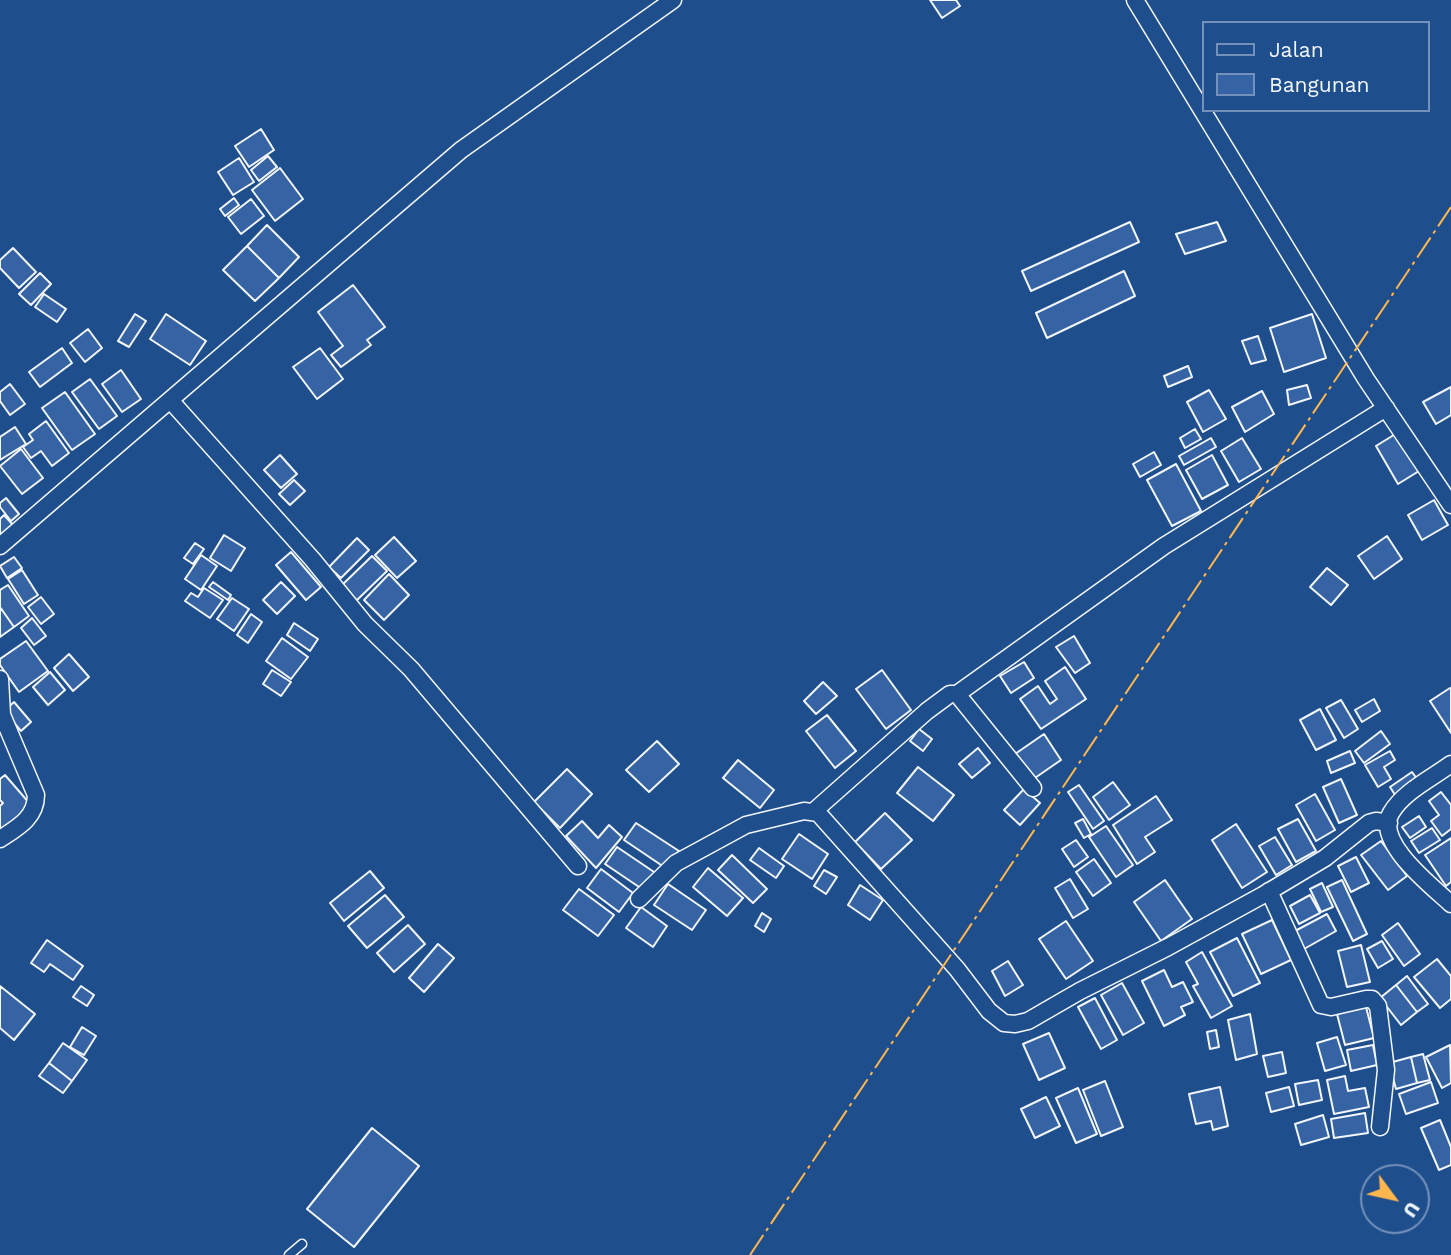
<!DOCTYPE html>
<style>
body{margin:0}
#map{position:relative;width:1451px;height:1255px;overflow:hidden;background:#1f4e8c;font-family:"Work Sans",sans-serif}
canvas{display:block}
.legend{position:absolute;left:1202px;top:21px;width:228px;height:91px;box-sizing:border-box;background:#1f4e8c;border:2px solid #7391ba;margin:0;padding:9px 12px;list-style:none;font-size:21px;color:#f2f6ff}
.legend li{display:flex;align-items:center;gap:14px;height:35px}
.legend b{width:35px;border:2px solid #7391ba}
.north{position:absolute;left:1360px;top:1164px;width:70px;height:70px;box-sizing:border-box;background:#1f4e8c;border:2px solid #7391ba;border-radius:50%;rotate:123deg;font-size:19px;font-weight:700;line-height:28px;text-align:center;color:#f2f6ff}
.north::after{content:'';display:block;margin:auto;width:24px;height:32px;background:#ffb74d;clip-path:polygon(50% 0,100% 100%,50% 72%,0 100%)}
</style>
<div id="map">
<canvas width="1451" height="1255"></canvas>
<ul class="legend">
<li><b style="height:9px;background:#1f4e8c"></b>Jalan</li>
<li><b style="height:19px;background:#3563a3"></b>Bangunan</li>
</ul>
<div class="north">U</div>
</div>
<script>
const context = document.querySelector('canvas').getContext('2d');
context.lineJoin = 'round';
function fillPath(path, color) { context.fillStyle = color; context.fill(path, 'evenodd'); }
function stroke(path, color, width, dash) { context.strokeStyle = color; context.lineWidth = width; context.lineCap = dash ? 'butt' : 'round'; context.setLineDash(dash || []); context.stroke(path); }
const building = new Path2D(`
 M930 0H956L960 6 942 18Z
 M261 129 274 150 249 167 235 146Z
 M268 156 277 167 259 181 251 170Z
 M239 158 254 182 233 195 218 172Z
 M280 168 303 199 275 221 252 190Z
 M234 198 239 205 225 216 220 209Z
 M251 199 264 216 241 234 228 217Z
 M1130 222 1139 242 1031 291 1022 271Z
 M1217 222 1226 241 1185 254 1176 234Z
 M267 225 299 257 279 278 247 246Z
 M247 246 279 278 255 301 223 270Z
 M13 248 36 272 19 288 0 268V260Z
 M1124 271 1135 296 1047 338 1036 313Z
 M40 273 51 284 31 305 19 294Z
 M353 285 385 327 367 340 371 345 341 367 331 355 343 346 318 312Z
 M44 294 66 309 57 322 35 307Z
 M135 314 146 321 129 347 118 341Z
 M166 314 206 341 190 365 150 339Z
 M1312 314 1326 358 1284 372 1270 328Z
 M88 329 102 348 85 362 70 343Z
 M1258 336 1266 360 1251 364 1242 341Z
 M62 348 72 363 40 387 29 372Z
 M320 348 343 379 317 399 293 367Z
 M1188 366 1192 377 1168 387 1164 376Z
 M121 370 141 399 122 412 102 384Z
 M90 379 117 416 99 429 72 392Z
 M10 384 25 404 10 415 0 401V392Z
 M1307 385 1311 398 1289 405 1287 390Z
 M1451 387V415L1436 424 1423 402Z
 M1209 390 1226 419 1203 432 1187 402Z
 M1262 391 1274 414 1245 432 1232 407Z
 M65 392 95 434 72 450 42 408Z
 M46 421 69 453 52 466 41 451 31 458 23 447 33 440 29 434Z
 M15 427 26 444 0 460V437Z
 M1195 429 1201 439 1185 448 1180 438Z
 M1397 433 1419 471 1398 484 1376 446Z
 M1211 438 1216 447 1184 465 1179 456Z
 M1242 438 1261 469 1239 482 1221 451Z
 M21 449 43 478 22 494 0 466Z
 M1154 452 1161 465 1140 477 1133 464Z
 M280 455 297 474 281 488 264 470Z
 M1212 455 1228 485 1202 499 1186 470Z
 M1176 464 1201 511 1172 526 1147 480Z
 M294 480 305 491 290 505 279 494Z
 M6 498 19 514 11 521 0 507V503Z
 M1434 500 1448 525 1422 540 1408 515Z
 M4 515 14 526 0 538V519Z
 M224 535 245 548 231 571 210 558Z
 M1387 536 1402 559 1374 579 1358 556Z
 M394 537 416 561 397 578 375 555Z
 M357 538 369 550 341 578 329 567Z
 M195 543 204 549 193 564 184 558Z
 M291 552 321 587 306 600 276 565Z
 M201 555 217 566 201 590 185 579Z
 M372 556 387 571 356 601 341 586Z
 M14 557 22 568 7 578 0 566Z
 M1327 568 1348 585 1331 605 1310 587Z
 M22 570 38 595 24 604 8 579Z
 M389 574 409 595 384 620 364 600Z
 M213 582 231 595 228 600 209 587Z
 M281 582 295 596 277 614 263 600Z
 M8 585 29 616 14 627 0 607V590Z
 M204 588 223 600 210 618 185 601 191 593 198 597Z
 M41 597 54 614 41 624 28 607Z
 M232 598 249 609 234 631 217 619Z
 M0 607 14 627 0 637Z
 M251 614 262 622 248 643 237 635Z
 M32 618 46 636 34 645 21 628Z
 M294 623 318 639 310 651 287 635Z
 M1074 636 1090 663 1075 673 1056 647Z
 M282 638 308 657 291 679 266 661Z
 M26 641 48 671 19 692 0 665V659Z
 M69 654 89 677 73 691 54 668Z
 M1024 662 1034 678 1011 693 1000 676Z
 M1065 667 1086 699 1041 729 1020 699 1038 686 1050 704 1057 699 1045 681Z
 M272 670 291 682 281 696 263 684Z
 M882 670 911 710 886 729 856 689Z
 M50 672 65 690 48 705 33 687Z
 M823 682 837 696 816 714 804 701Z
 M1450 688 1451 689V733L1430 701Z
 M1374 699 1380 711 1362 722 1355 710Z
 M1341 700 1358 729 1344 738 1326 708Z
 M14 702 31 722 21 731 4 711Z
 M1320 709 1336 740 1316 750 1300 720Z
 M827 715 856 751 835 768 806 731Z
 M919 729 932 739 923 751 910 741Z
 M1381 731 1390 744 1364 763 1355 751Z
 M1044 734 1061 760 1032 780 1015 754Z
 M657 741 679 764 649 792 626 770Z
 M978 748 990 763 972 778 959 764Z
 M1350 751 1355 763 1331 773 1327 761Z
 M1390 751 1395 760 1384 767 1391 779 1378 787 1365 765Z
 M738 760 774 790 760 808 723 778Z
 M918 767 954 795 933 821 897 793Z
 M567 769 592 794 560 828 534 802Z
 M1412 772 1420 783 1397 798 1390 787Z
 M5 775 31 805 0 832V806L3 803 0 800V779Z
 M1341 779 1357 815 1339 823 1323 787Z
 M1113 782 1130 805 1109 820 1093 797Z
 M1079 785 1104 821 1093 829 1068 792Z
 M1024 789 1040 803 1020 825 1004 810Z
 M1441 792 1451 805V829L1442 836 1431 821 1439 815 1429 801Z
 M1315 794 1335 830 1316 841 1296 805Z
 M1156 796 1172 820 1145 837 1155 852 1137 864 1113 825Z
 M885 813 912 840 881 869 855 842Z
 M1419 816 1426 827 1410 838 1402 827Z
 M1083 819 1091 834 1084 838 1075 823Z
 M1298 819 1316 851 1296 862 1278 829Z
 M582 821 598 838 609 825 622 837 596 868 566 836Z
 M636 823 679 851 667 869 624 840Z
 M1236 824 1267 872 1242 888 1212 840Z
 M1106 826 1133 865 1116 877 1089 837Z
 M1432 828 1440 840 1419 853 1411 841Z
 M799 834 828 854 812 879 782 859Z
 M1275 837 1292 865 1276 875 1259 846Z
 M1451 838V882L1446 886 1425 855Z
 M1076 840 1088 857 1074 867 1062 849Z
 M1381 841 1407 876 1388 890 1361 855Z
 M617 847 657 874 645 891 605 864Z
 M759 848 784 866 776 878 750 860Z
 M732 855 767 889 753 903 718 870Z
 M1356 857 1369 883 1351 892 1338 866Z
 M1094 859 1111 883 1093 896 1076 872Z
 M708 868 743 898 727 916 693 887Z
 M601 869 633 893 619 912 587 888Z
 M824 870 837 877 826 894 814 886Z
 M370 871 384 888 344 921 330 903Z
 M1070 879 1088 909 1073 918 1055 888Z
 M1165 880 1192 919 1161 941 1134 902Z
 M1342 880 1367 934 1353 941 1327 887Z
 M1322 883 1333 907 1321 912 1310 889Z
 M668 884 706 910 692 930 654 905Z
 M860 885 883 900 870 920 848 905Z
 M579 889 614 915 598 936 563 910Z
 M385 895 404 917 367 948 348 926Z
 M1310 895 1320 913 1299 924 1290 906Z
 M641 907 667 926 653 947 626 928Z
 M762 913 771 919 764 932 755 926Z
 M1327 914 1336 931 1304 949 1295 931Z
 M1272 920 1291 960 1261 974 1242 934Z
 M1066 921 1093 961 1066 979 1039 939Z
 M1398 923 1420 954 1404 966 1382 935Z
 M408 925 425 944 394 972 377 953Z
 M1237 938 1260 983 1233 996 1210 952Z
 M47 940 83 966 73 980 50 964 44 972 31 963Z
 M1382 941 1393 959 1378 968 1367 949Z
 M438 944 454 958 424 992 409 978Z
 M1361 945 1370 982 1347 987 1338 951Z
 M1202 952 1232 1006 1211 1018 1193 986 1198 984 1186 962Z
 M1437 959 1451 976V999L1440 1008 1414 977Z
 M1008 961 1023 985 1005 996 992 971Z
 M1164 970 1172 987 1183 982 1193 1002 1181 1007 1185 1015 1164 1026 1142 981Z
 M1407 976 1428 1004 1417 1012 1396 985Z
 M1122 983 1144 1023 1123 1035 1101 995Z
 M1396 985 1417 1012 1401 1025 1380 998Z
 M0 986 35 1014 14 1040 0 1028Z
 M81 986 94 995 87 1006 73 997Z
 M1095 998 1117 1040 1101 1049 1078 1007Z
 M1366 1007 1374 1038 1345 1045 1337 1014Z
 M1250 1014 1257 1054 1236 1060 1228 1020Z
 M82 1027 96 1036 84 1055 70 1047Z
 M1216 1030 1219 1047 1210 1049 1207 1032Z
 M1049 1033 1065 1068 1039 1080 1023 1044Z
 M1337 1037 1346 1065 1325 1071 1317 1043Z
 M63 1043 87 1060 72 1081 49 1063Z
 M1373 1045 1377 1065 1351 1071 1347 1050Z
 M1450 1045 1451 1083 1442 1088 1426 1057Z
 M1282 1052 1286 1073 1268 1077 1263 1056Z
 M1423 1054 1430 1080 1417 1083 1411 1057Z
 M1411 1057 1417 1083 1396 1089 1389 1063Z
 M49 1063 72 1081 63 1093 39 1076Z
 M1345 1076 1348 1091 1365 1088 1369 1107 1334 1114 1327 1080Z
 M1318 1080 1322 1100 1299 1105 1295 1084Z
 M1105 1081 1123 1127 1101 1136 1083 1090Z
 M1431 1082 1438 1103 1406 1114 1399 1094Z
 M1220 1087 1228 1126 1213 1130 1211 1121 1196 1124 1189 1094Z
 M1289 1087 1294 1106 1271 1112 1266 1093Z
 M1078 1088 1097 1134 1076 1143 1056 1098Z
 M1046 1097 1060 1126 1035 1138 1021 1109Z
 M1365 1113 1368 1133 1334 1138 1331 1119Z
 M1323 1115 1329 1137 1301 1145 1295 1124Z
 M1440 1120 1451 1147V1165L1439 1170 1421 1128Z
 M372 1128 419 1166 354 1247 307 1209Z`);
const lane = new Path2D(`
 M289 1255 302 1244`);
const street = new Path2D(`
 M1135 0 1366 379 1451 505
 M170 400 313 560 365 624 411 669 578 866
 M0 546 461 150 673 0
 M0 679 2 715 36 795C36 818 17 828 0 839
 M957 694 1164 546 1386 408
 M1451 764C1432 778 1403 792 1391 813 1374 842 1433 887 1451 904
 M813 812 927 711 950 694H957L1033 788
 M1269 891 1321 1005 1331 1007 1366 999H1372L1378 1006 1386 1070 1380 1127
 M639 899 676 863 746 825 804 811 818 813 957 969 989 1011 1004 1023 1015 1024 1028 1021 1080 991 1168 947 1263 895 1325 858 1369 823 1376 821 1389 823`);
const power = new Path2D(`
 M750 1255 1451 207`);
fillPath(building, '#3563a3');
stroke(building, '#f2f6ff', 2);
stroke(lane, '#f2f6ff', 11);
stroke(street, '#f2f6ff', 19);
stroke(lane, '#1f4e8c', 8);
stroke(street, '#1f4e8c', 16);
stroke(power, '#ffb74d', 2, [24, 5, 3.5, 5]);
</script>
